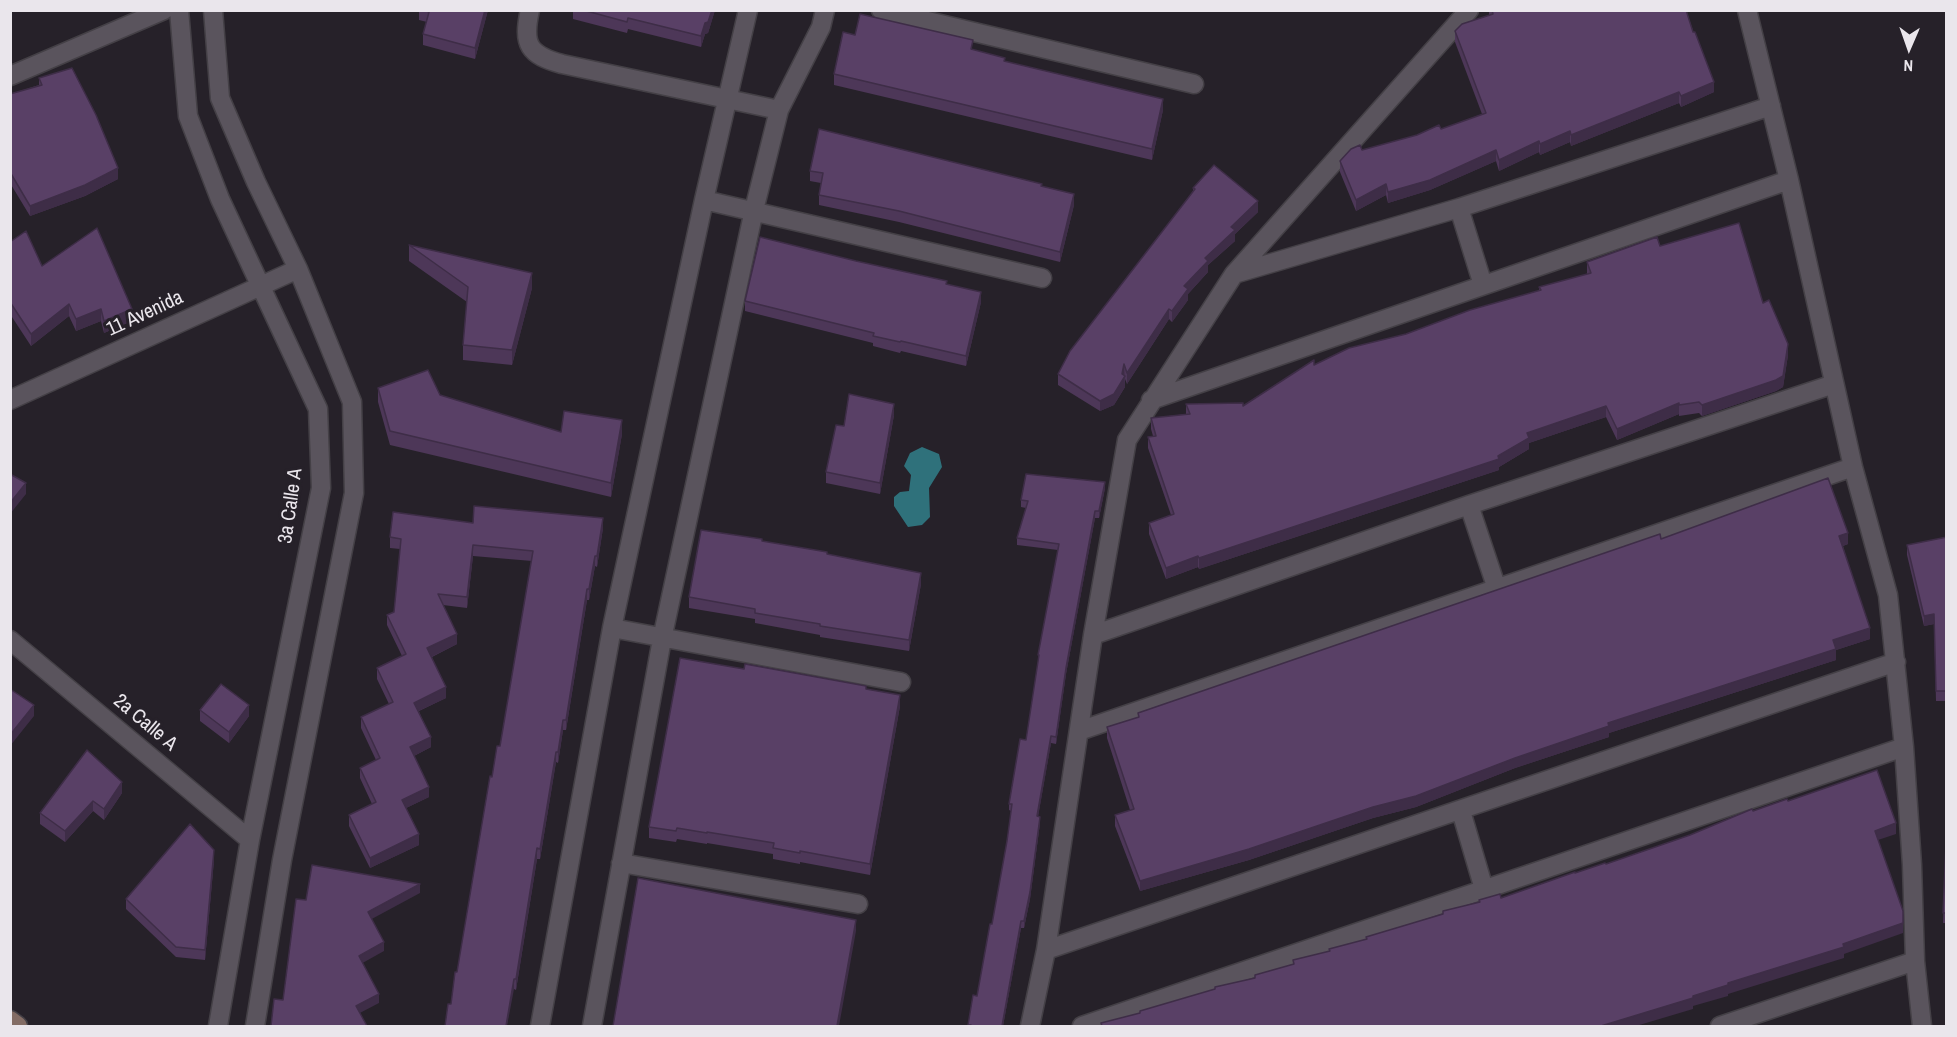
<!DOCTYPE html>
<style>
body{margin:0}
#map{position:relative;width:1957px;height:1037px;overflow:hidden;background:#262129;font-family:"Archivo Narrow",sans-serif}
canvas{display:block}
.frame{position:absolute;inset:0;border:12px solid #eae6ec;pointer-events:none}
.north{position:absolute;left:1879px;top:18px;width:60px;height:60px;-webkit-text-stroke:4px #262129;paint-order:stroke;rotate:182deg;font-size:16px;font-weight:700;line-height:24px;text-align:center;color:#eae6ec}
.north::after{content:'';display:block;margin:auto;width:21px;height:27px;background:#eae6ec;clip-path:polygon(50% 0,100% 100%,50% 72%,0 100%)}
</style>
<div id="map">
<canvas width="1957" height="1037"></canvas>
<div class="frame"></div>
<div class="north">N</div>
</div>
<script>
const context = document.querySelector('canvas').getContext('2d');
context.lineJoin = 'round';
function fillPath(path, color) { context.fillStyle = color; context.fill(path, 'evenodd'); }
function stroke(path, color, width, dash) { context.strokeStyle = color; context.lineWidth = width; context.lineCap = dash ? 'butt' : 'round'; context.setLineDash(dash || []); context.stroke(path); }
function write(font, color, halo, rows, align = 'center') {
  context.font = font + ' "Archivo Narrow",sans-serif'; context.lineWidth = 6; context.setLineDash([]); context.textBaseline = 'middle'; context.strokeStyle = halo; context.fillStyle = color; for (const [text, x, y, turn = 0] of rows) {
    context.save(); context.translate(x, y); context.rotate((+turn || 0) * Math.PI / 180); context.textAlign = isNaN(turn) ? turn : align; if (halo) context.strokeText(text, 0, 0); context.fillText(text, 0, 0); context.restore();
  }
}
const water = new Path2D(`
 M922 447 939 454 942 467 929 488 930 517 922 525 908 527 894 506V497L900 492 909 491 911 475 904 466 910 453Z`);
const street = new Path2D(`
 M179 10 188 116 220 199 318 409 321 488 250 840 218 1026
 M213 10 220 98 256 182 298 269 352 402 354 493 282 860 255 1026
 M530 10C522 45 529 55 562 64L779 110
 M881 10 1194 84
 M1747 10 1789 180 1853 467 1888 595 1904 747 1912 865 1915 961 1922 1026
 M10 76 164 10
 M704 200 1042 278
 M1459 208 1483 285
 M1234 274 1459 208 1771 106
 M10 400 298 269
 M1151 400 1789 180
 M1469 505 1497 589
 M612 628 901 682
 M1093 635 1469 505 1834 384
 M10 640 250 840
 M1079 731 1853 467
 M1461 811 1484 889
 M621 863 858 904
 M1046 950 1896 662
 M540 1026 612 628 704 200 748 10
 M592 1026 662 639 754 210 779 110 821 27 825 10
 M1030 1026 1046 950 1093 635 1127 440 1234 274 1469 10
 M1082 1026 1904 747
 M1720 1026 1915 961`);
const secondary = new Path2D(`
 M10 1020 18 1026`);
const wall = new Path2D(`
 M419 10H488L475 59 423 45V34L427 22 419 20Z
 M573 10H715L708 33 705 34 701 47 628 29 627 33 573 19Z
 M1489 10H1686L1714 92 1681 107 1679 103 1571 146 1570 142 1540 155 1539 152 1499 171 1496 161 1430 190 1388 203 1386 195 1356 211 1340 172V161L1362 150 1441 129 1482 114 1455 42V31L1489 16Z
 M855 35 973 50 1005 61 1163 110 1152 160 834 85V74Z
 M39 78 118 179 85 196 30 216 10 183V94L39 85Z
 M810 171 1042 186 1074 205 1060 262 899 222 819 205V195L821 183 810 181Z
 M1193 188 1258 212 1235 234V241L1208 265V272L1188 294V300L1172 322 1169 319 1127 384 1125 379V387L1114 405 1100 411 1058 385V374L1193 191Z
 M10 242 42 266 132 321 104 333 101 321 76 331 69 316 31 346 10 314Z
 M409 245 532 288 512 365 463 360V345L467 302 409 261Z
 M1660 246 1763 303 1788 355 1783 387 1776 391 1702 416 1699 413 1679 416V414L1617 440 1606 417 1529 443V449L1499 467V470L1199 569 1198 567 1166 579 1149 534V523L1171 515 1148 448V437L1153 436 1151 429V418L1186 414V404L1243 406 1314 365 1539 291V287L1587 274V262Z
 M947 284 981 302 966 366 901 351 900 353 873 346V343L745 311V301Z
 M378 388 440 395 561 432 622 434 611 497 390 445 378 402Z
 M894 415 880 494 826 483V472Z
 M1105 488 1099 518H1095L1066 674 1056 744 1051 743 1038 816 1040 823 1030 899 1024 928H1021L1003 1026H968L977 996 992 924 1007 841 1011 811 1009 810V804L1026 740 1038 662V655L1058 550 1017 545V538L1026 508 1021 507V500Z
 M473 523 603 528 597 567 595 566 589 600H587L566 730H563L558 763 556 762 540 859H537L516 990 514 989 451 1004 492 777 500 746 532 561 473 556 467 608 443 605 457 644 432 657 446 698 419 711 431 747 414 756 429 797 406 808 419 845 370 868 349 826V815L372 804 360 778V768L376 760 361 728V717L389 704 377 679V668L402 656 387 625V615L394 612 400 549 390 548V537Z
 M1947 537V701H1936L1934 624 1924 626 1907 555V545Z
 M1661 539 1848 544 1843 546 1870 639 1836 650V660L1609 733V737L1515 768 1416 807 1373 818 1249 860 1140 891 1115 826V815L1130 810 1107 738V727L1138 717V713Z
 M762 541 827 554 921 584 909 651 820 637V635L755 623V619L689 608V597Z
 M744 669 866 689 900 706 870 875 800 862V864L773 859V854L707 843V844L677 839 676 842 649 838V827Z
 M200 710 249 716 229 743 200 721Z
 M122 793 104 820 93 811 65 842 40 824V813Z
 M1947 822V923H1943Z
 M214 860 205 960 176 957 126 909V899Z`);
const shadedWall = new Path2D(`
 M485 10H488L475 59V48Z
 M712 10H715L708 33 705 34 701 47V36L705 23Z
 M1714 82V92L1681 107V96Z
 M1679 92V103L1571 146V135Z
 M1163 99V110L1152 160V149Z
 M1570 131V142L1540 155V144Z
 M1539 141V152L1499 171V160Z
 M1496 150V161L1430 190 1388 203V192Z
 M118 168V179L85 196 30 216V206Z
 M1386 184V195L1356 211V200Z
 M1074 194V205L1060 262V252Z
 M1258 201V212L1235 234V241L1208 265V272L1188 294V300L1172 322V311L1184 286 1205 258 1231 227Z
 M532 273V288L512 365V350Z
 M981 292V302L966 366V356Z
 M69 304V316L31 346V334Z
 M101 309V321L76 331V319Z
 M132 309V321L104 333V321Z
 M1169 309V319L1127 384V373Z
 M1788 344V355L1783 387 1776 391 1702 416V405Z
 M1124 364 1125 387 1114 405 1100 411V401L1122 374Z
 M1679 403V414L1617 440V429Z
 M894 404V415L880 494V483Z
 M1606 406V417L1529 443V449L1499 467V470L1199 569V558L1498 456 1527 433Z
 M622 420V434L611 497V483Z
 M1105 482V488L1099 518V511Z
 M26 483V494L10 514V503Z
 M1095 511V518L1066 674 1056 744V737L1066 668Z
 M603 518V528L597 567V556Z
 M1848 533V544L1839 547V536Z
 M473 545V556L467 608V597Z
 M595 556V566L589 600V589Z
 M1198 556V567L1166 579V568Z
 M921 573V584L909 651V640Z
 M587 589V600L566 730V720Z
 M1934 614V624L1924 626V616Z
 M1870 628V639L1836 650V660L1609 733V737L1515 768 1416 807 1373 818 1249 860 1140 891V881L1515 758 1833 640Z
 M457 634V644L427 659V648Z
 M446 687V698L414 713V703Z
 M900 695V706L870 875V864Z
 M34 705V716L10 746V735Z
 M249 705V716L229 743V732Z
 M563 720V730L558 763V752Z
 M1051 736V743L1037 823V816Z
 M431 737V747L410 758V747Z
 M556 752V762L540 859V849Z
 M122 782V793L104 820V809Z
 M429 787V797L402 810V800Z
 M93 801V811L65 842V831Z
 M1040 817V823L1030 899 1024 928V921Z
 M1896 823V834L1875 841V831Z
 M419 834V845L370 868V858Z
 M537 848V859L516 990V979Z
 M214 850V860L205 960V950Z
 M420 884V893L368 921V912Z
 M856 920V931L839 1026H837Z
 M1021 921V928L1003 1026H1002Z
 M1903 923V933L1844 954V958L1728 994V996L1693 1006V1009L1636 1026H1601Z
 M384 942V951L359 965V956Z
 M514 979V989L507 1026H506Z
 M379 994V1003L356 1015V1006Z`);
const building = new Path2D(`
 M425 10H485L475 48 423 34 429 12Z
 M583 10H712L708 22 705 23 701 36 628 18 627 22Z
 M1492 10H1686L1693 32H1695L1714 82 1681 96 1679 92 1571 135 1570 131 1540 144 1539 141 1499 160 1496 150 1430 180 1388 192 1386 184 1356 200 1340 161 1351 149 1360 145 1362 150 1417 135 1439 125 1441 129 1486 113 1455 31 1462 24 1493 14Z
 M860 14 973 40 971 49 1005 58 1004 61 1163 99 1152 149 834 74 843 32 855 35Z
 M72 68 96 115 118 168 85 185 30 206 10 172V94L42 85 39 78Z
 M819 129 1042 184 1041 186 1074 194 1060 252 899 211 819 195 823 173 810 171Z
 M1214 165 1258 201 1231 227 1235 230 1205 258 1208 261 1184 286 1188 289 1172 311 1169 309 1127 373 1124 364 1122 374 1125 376 1114 394 1100 401 1058 374 1070 351 1195 189 1193 188Z
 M1739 223 1763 303 1769 300 1788 344 1783 376 1776 380 1702 405 1699 402 1679 405V403L1617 429 1606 406 1527 433 1529 438 1498 456 1499 459 1199 558 1198 556 1166 568 1149 523 1174 514 1148 437 1156 436 1151 418 1190 414 1186 404 1243 403V406L1314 360V365L1349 348 1406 334 1470 310 1541 290 1539 287 1591 273 1587 262 1657 237 1660 246Z
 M97 228 132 309 104 321 101 309 76 319 69 304 31 334 10 302V242L26 231 42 266Z
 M760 237 856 261 947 281 946 284 981 292 966 356 901 341 900 342 873 336 874 333 745 301Z
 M409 245 532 273 512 350 463 345 468 287Z
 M428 370 440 395 561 432 564 411 622 420 611 483 390 431 378 388Z
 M849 394 894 404 880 483 826 472 836 425 844 426Z
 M10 474 26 483 10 503Z
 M1026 474 1105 482 1099 511H1095L1066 668 1056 737 1051 736 1037 816 1040 817 1030 892 1024 921H1021L1002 1026H971V1025H968L973 995 977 996 990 924H992L1007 841 1012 804H1009L1020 739 1026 740 1039 655H1038L1059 544 1017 538 1028 501 1021 500Z
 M1828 478 1848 533 1839 536 1870 628 1833 640 1836 649 1608 723 1609 726 1515 758 1416 796 1373 807 1249 849 1140 881 1115 815 1134 809 1107 727 1139 717 1138 713 1660 534 1661 539Z
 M474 506 603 518 597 556H595L589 589H587L566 720H563L558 752H556L540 849 537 848 516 979H514L506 1026H445L448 1004H451L455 972H457L490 776 492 777 497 746H500L533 551 473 545 467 597 438 594 457 634 427 648 446 687 414 703 431 737 410 747 429 787 402 800 419 834 370 858 349 815 376 802 360 768 380 758 361 717 393 702 377 668 406 654 387 615 394 612 401 539 390 537 393 512 473 523Z
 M701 530 762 539V541L827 552V554L921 573 909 640 820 626V624L755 613V609L689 597Z
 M1947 537V691H1936L1934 614 1924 616 1907 545Z
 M680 658 744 669 745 664 866 686V689L900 695 870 864 800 851V853L773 848 774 843 707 832V833L677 828 676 831 649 827Z
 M221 684 249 705 229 732 200 710Z
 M10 689 34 705 10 735Z
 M87 750 122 782 104 809 93 801 65 831 40 813Z
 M1877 770 1896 823 1875 831 1903 911V923L1843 944 1844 947 1728 983V985L1693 996V998L1601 1026H1102L1101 1023 1140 1013V1011L1215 989V987L1255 978V975L1294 964 1293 960 1330 951 1329 949 1367 939 1366 937 1443 914V911L1480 902 1479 900 1500 894 1501 898 1575 872V873L1605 863 1606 864 1690 835 1752 809 1753 811 1787 799 1788 801Z
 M1947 822V913H1943Z
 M190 824 214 850 205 950 176 947 126 899Z
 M312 865 420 884 368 912 384 942 359 956 379 994 356 1006 367 1026H271L274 999 283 1000 296 899 306 900Z
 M638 878 856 920 837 1026H613Z`);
const streetNames = [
 ["11 Avenida",145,314,-25],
 ["3a Calle A",291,506,-82],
 ["2a Calle A",145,723,40]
];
fillPath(water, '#2f717b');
stroke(street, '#444046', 21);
stroke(secondary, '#444046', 21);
stroke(street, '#5a545d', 18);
stroke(secondary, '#836c65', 18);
fillPath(wall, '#4d3758');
fillPath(shadedWall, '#3e2d47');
fillPath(building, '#594066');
stroke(building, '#3e2d47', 1.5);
write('20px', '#eae6ec', '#262129', streetNames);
</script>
